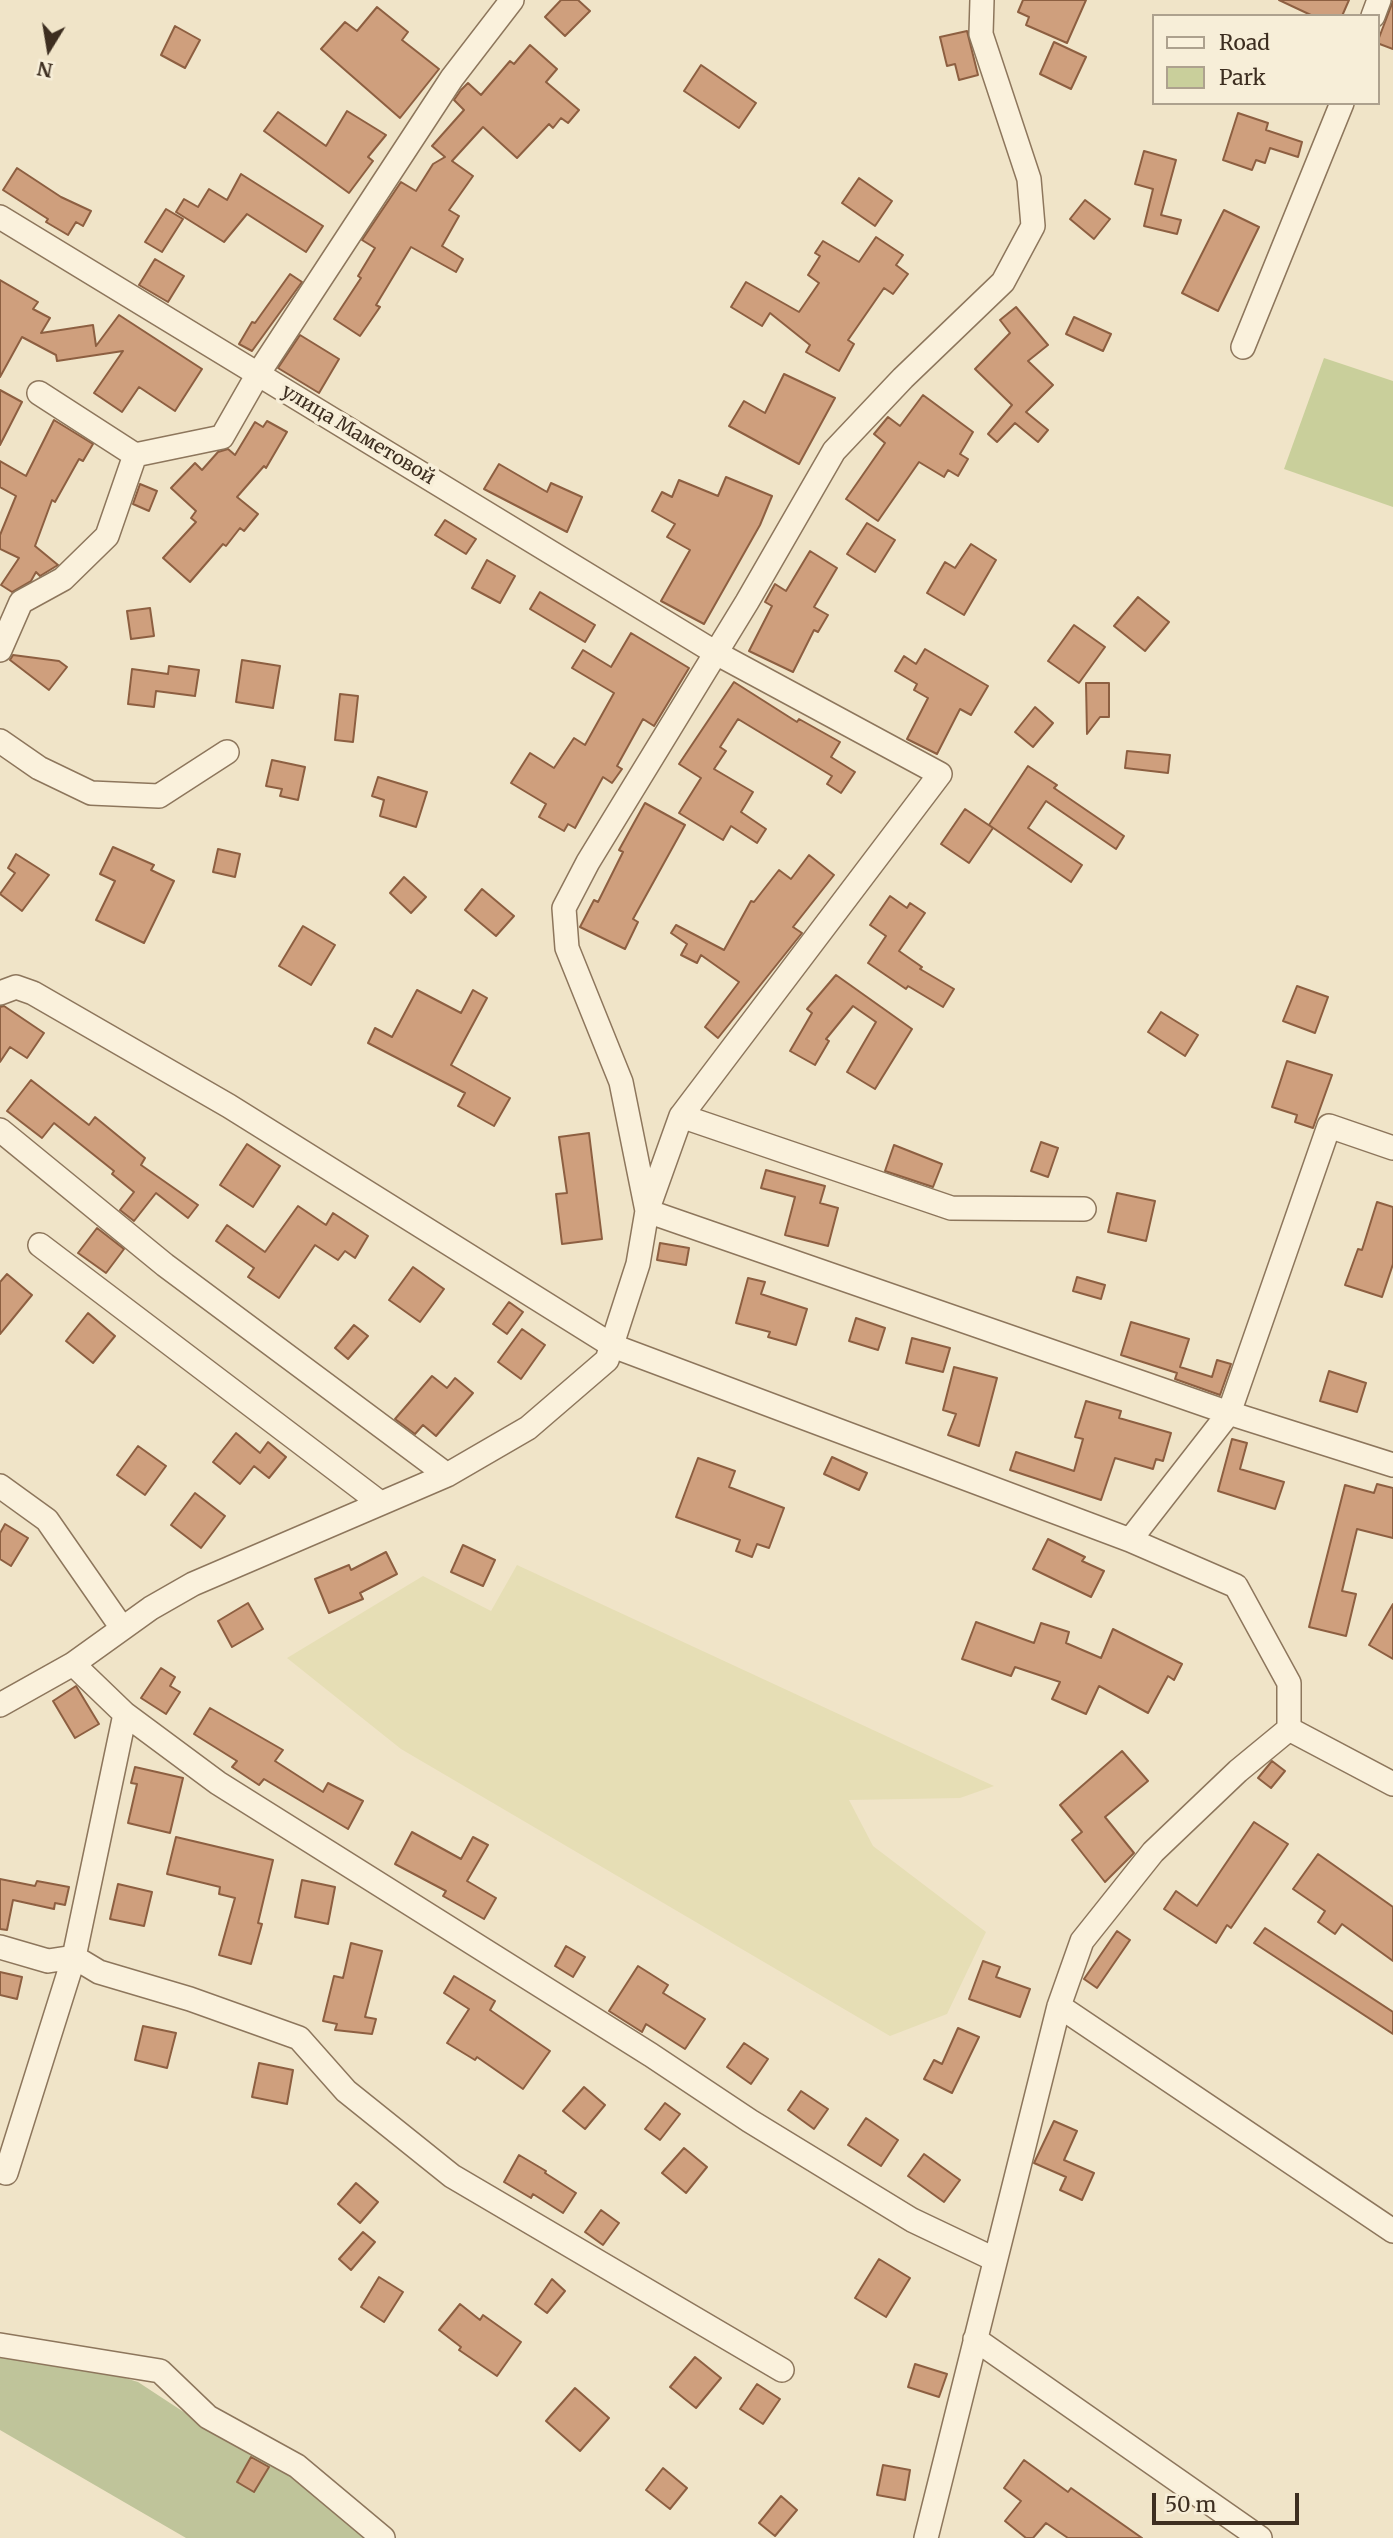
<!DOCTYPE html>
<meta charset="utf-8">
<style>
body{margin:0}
#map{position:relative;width:1393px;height:2538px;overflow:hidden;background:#f0e4c8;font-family:Merriweather,serif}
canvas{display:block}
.legend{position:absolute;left:1152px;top:14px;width:228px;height:91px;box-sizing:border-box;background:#f7eed8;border:2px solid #ada18e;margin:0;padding:9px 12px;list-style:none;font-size:21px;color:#3d2e20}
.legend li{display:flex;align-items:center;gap:14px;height:35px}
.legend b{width:35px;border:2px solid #ada18e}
.north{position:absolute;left:14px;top:14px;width:70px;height:70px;-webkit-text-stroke:5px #f7eed8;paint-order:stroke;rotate:191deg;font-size:19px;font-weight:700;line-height:28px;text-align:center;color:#3d2e20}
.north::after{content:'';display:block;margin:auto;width:24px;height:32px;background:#3d2e20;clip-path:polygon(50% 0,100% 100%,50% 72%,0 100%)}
.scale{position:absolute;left:1152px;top:2493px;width:147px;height:32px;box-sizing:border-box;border:4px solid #3d2e20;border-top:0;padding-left:9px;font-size:21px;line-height:24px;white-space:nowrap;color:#3d2e20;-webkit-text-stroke:5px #f7eed8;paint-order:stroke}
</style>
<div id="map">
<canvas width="1393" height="2538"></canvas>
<ul class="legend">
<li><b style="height:9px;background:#faf1dc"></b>Road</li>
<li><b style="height:19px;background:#c9cf9b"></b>Park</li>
</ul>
<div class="north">N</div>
<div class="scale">50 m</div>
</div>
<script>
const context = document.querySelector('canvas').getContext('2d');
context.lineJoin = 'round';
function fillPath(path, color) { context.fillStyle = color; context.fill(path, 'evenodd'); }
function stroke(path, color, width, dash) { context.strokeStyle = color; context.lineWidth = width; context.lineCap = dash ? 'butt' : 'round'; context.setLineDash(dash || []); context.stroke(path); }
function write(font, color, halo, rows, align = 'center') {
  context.font = font + ' Merriweather,serif'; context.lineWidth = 7; context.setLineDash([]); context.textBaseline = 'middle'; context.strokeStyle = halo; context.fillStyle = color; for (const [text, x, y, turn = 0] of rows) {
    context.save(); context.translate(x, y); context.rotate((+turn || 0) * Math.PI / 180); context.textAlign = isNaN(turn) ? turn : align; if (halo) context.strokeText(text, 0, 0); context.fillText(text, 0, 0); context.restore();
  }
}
const farmland = new Path2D(`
 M517 1565 994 1786 960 1798 849 1800 873 1846 986 1932 947 2014 890 2036 401 1749 287 1658 423 1576 491 1611Z`);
const green = new Path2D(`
 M1324 358 1393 381V507L1284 469Z`);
const cemetery = new Path2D(`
 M0 2351 90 2367 138 2382 202 2424 279 2463 371 2538H186L0 2430Z`);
const building = new Path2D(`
 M561 0H578L590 11 565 36 545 17Z
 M1023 0H1086L1067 43 1026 25 1029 17 1018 12Z
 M1279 0H1349L1342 16H1313Z
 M1393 1V49L1377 43Z
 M377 7 408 32 402 40 439 69 400 118 321 49 345 22 357 31Z
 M175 26 200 40 185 68 161 55Z
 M967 31 978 75 959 80 955 64 947 66 940 37Z
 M1054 42 1086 57 1071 89 1040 74Z
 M530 45 557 69 546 82 579 110 568 123 561 118 553 128 549 124 517 158 483 127 452 161 473 176 449 210 459 216 442 246 463 259 456 272 411 247 376 305 380 307 360 336 334 319 361 278 358 276 375 248 362 240 401 182 416 191 433 164 445 157 432 146 464 110 454 100 461 90 468 83 481 95 510 61 514 64Z
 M701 65 756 103 739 128 684 91Z
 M347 111 386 135 368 157 373 161 349 193 264 131 278 112 326 146Z
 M1238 113 1268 123 1266 130 1302 142 1298 157 1270 148 1265 163 1256 160 1252 170 1223 160Z
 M1144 151 1176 160 1161 215 1181 220 1177 234 1144 226 1153 189 1135 184Z
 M17 168 61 197 91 211 83 226 76 222 68 235 46 222 48 219 3 190Z
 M241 174 323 226 306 252 247 214 224 242 176 212 184 199 198 207 209 189 227 200Z
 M859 178 892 201 875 226 842 203Z
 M1085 200 1110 219 1094 239 1070 219Z
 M166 209 183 219 162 252 145 242Z
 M1224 210 1259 227 1218 311 1182 293Z
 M876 237 903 255 896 265 908 274 893 294 884 288 848 340 854 344 839 371 806 352 810 345 770 313 762 326 731 307 746 282 799 312 819 283 808 275 820 256 815 253 823 241 859 262Z
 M155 259 184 276 168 302 139 285Z
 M290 274 302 282 252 351 239 344 252 322 255 323Z
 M0 280 38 302 33 309 50 318 41 333 93 325 96 346 119 315 202 369 175 411 139 387 122 412 94 393 123 351 57 361 56 355 22 337 0 377Z
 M1016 307 1048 345 1028 361 1053 385 1026 412 1048 430 1038 442 1015 423 997 442 988 434 1012 405 975 369 1010 333 1000 320Z
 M1074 317 1111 334 1103 351 1066 334Z
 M300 335 339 359 319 393 278 368Z
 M784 374 835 398 799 464 729 426 744 401 765 413Z
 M0 390 22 402 0 445Z
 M923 395 973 432 960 454 968 459 958 476 948 470 944 477 919 462 878 521 846 499 885 443 874 434 888 417 900 426Z
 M54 420 93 444 83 461 79 459 55 502 52 500 35 546 58 565 40 576 36 572 31 581 12 592 1 585 19 558 0 549V535L16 496 0 487V461L26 476Z
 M267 421 287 432 266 468 264 466 237 497 258 514 244 531 240 528 226 546 223 544 190 582 163 558 196 522 191 518 196 511 171 488 195 463 202 470 218 452 228 449 235 455 255 422 263 427Z
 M499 464 547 492 551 483 582 497 567 532 484 489Z
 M726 477 772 496 760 525 704 624 661 601 690 550 667 537 675 524 652 511 662 492 672 497 679 480 718 496Z
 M140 484 157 491 149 511 133 504Z
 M445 520 476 539 466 554 435 535Z
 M867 523 895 540 875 572 847 554Z
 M971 544 996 560 964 615 927 593 945 562 955 568Z
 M810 551 837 568 814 607 828 615 818 632 814 630 793 672 749 651 772 606 765 602 775 584 786 591Z
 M487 560 515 576 500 603 472 588Z
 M540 592 595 625 585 642 530 609Z
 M1138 597 1169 622 1145 651 1114 626Z
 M150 608 154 636 131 639 127 611Z
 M1074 625 1105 647 1079 683 1048 661Z
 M631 633 689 668 654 726 643 719 617 766 622 769 612 783 603 777 575 828 568 824 564 831 539 817 546 804 511 783 530 753 554 768 574 738 585 745 614 693 572 668 583 650 611 667Z
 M925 649 988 686 971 715 960 709 937 754 907 739 928 698 914 690 917 684 895 671 904 656 916 664Z
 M13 655 59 661 67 667 49 690 10 660Z
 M242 660 280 666 273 708 236 702Z
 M169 666 199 670 195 696 156 691 154 707 128 704 132 669 168 674Z
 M734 682 797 722 799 719 840 742 831 757 855 772 841 793 827 784 832 776 738 719 720 747 726 751 714 769 753 792 741 812 766 829 757 843 731 826 723 840 679 813 701 778 679 764Z
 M1086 683H1109V717H1100L1087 734Z
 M340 694 358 696 353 742 335 740Z
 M1035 707 1053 723 1033 747 1015 732Z
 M1127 751 1170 755 1168 773 1125 768Z
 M272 760 305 767 298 800 280 796 282 789 266 786Z
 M1028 766 1057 785 1054 788 1124 836 1116 849 1046 801 1028 828 1082 865 1071 882 989 825Z
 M378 777 427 792 416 827 380 816 384 800 372 796Z
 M645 803 685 825 633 919 638 922 625 949 580 927 594 900 598 902 623 852 619 850Z
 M965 809 993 828 969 863 941 844Z
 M113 847 154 865 151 870 174 881 144 943 96 920 115 881 100 874Z
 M218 849 240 854 235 877 213 872Z
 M16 854 49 875 22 911 0 894 15 873 8 868Z
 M809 855 834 875 793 927 802 933 718 1038 705 1027 739 982 701 955 697 963 681 955 687 944 671 933 676 925 724 950 751 901 754 902 779 870 791 879Z
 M404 877 426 897 411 913 390 893Z
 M482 889 514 916 496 936 465 910Z
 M890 896 907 908 910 903 925 913 899 951 922 967 920 969 954 989 943 1007 908 986 906 989 868 963 886 936 870 925Z
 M303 926 335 945 311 985 279 966Z
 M836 975 912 1029 875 1089 847 1072 876 1022 853 1006 826 1039 829 1041 815 1065 790 1051 812 1013 807 1009Z
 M1297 986 1328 997 1315 1033 1283 1021Z
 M417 990 461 1013 473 990 487 998 451 1065 510 1098 494 1126 458 1106 465 1093 368 1043 375 1028 392 1037Z
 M4 1006 44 1033 27 1058 10 1047 0 1062V1007Z
 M1161 1012 1198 1035 1185 1056 1148 1032Z
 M1287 1061 1332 1075 1313 1128 1295 1122 1297 1115 1272 1107Z
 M31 1080 89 1125 95 1117 145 1158 141 1165 198 1205 188 1218 156 1193 134 1221 120 1210 134 1192 112 1174 114 1171 54 1123 42 1138 7 1111Z
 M589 1133 602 1239 562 1244 556 1194 567 1193 559 1137Z
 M1041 1142 1058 1148 1048 1177 1031 1171Z
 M247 1144 280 1166 253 1207 220 1185Z
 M894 1145 942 1164 933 1187 885 1171Z
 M766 1170 825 1186 820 1203 838 1208 828 1246 785 1235 795 1197 761 1188Z
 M1117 1193 1155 1201 1146 1241 1108 1232Z
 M1377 1202 1393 1207V1264L1382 1297 1345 1285 1358 1249 1362 1250Z
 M298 1206 326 1225 333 1213 368 1236 355 1258 345 1251 338 1260 315 1245 279 1298 248 1277 254 1268 216 1241 227 1225 265 1252Z
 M97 1228 124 1249 106 1273 78 1253Z
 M660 1243 689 1248 686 1265 657 1260Z
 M413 1267 444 1289 420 1322 389 1300Z
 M7 1274 32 1295 0 1334V1282Z
 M1077 1277 1105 1285 1101 1299 1073 1291Z
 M748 1278 765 1282 761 1294 807 1309 796 1345 768 1337 770 1332 736 1323Z
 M509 1302 523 1312 507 1334 493 1324Z
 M88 1313 115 1336 93 1363 66 1341Z
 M856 1318 885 1328 878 1350 849 1341Z
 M1131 1322 1189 1339 1180 1367 1212 1377 1217 1360 1231 1364 1220 1395 1175 1379 1177 1373 1121 1355Z
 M354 1325 368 1336 348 1359 335 1348Z
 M522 1329 545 1345 521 1379 498 1362Z
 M912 1338 950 1348 943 1372 906 1363Z
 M954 1367 997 1378 979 1446 948 1435 956 1414 943 1410Z
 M1329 1371 1366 1383 1357 1412 1320 1401Z
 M432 1376 447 1388 455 1378 473 1393 436 1436 423 1425 415 1434 395 1419Z
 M1086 1401 1121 1411 1119 1418 1171 1433 1163 1461 1156 1459 1153 1469 1115 1458 1101 1500 1010 1470 1016 1452 1074 1471 1083 1439 1075 1437Z
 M236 1433 260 1453 268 1442 286 1457 269 1478 254 1466 240 1484 213 1462Z
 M1232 1439 1247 1443 1240 1469 1284 1482 1275 1509 1218 1491Z
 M138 1446 166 1466 145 1495 117 1475Z
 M832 1457 867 1473 859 1490 824 1474Z
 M698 1458 735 1471 729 1487 784 1508 769 1548 757 1544 752 1557 736 1551 740 1540 676 1517Z
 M1377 1484 1393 1488V1538L1357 1529 1342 1591 1356 1594 1346 1636 1309 1627 1345 1485 1374 1493Z
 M195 1493 225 1516 201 1548 171 1525Z
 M5 1524 28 1538 11 1566 0 1559V1533Z
 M1048 1539 1085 1557 1082 1561 1104 1571 1091 1597 1033 1569Z
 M463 1545 495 1560 483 1586 451 1572Z
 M386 1552 397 1574 360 1593 363 1599 329 1613 315 1579 349 1565 351 1570Z
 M248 1603 263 1629 232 1647 218 1621Z
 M1393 1604V1659L1369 1645Z
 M976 1622 1034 1643 1041 1623 1069 1632 1066 1643 1101 1658 1113 1629 1182 1664 1174 1680 1168 1676 1148 1713 1099 1686 1086 1714 1052 1699 1060 1682 1015 1667 1011 1676 962 1659Z
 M161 1668 175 1677 170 1686 180 1692 166 1714 141 1698Z
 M76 1686 99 1724 75 1738 53 1701Z
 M210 1708 283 1750 275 1761 323 1792 328 1783 363 1801 348 1829 264 1779 259 1785 232 1767 237 1761 194 1734Z
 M1122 1751 1148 1781 1105 1817 1134 1853 1105 1882 1072 1840 1082 1832 1060 1805Z
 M1272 1761 1285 1771 1271 1788 1258 1778Z
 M135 1767 183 1778 170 1833 128 1823 137 1784 131 1783Z
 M1254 1822 1288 1844 1231 1928 1227 1925 1216 1943 1164 1909 1176 1891 1197 1906Z
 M412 1832 461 1859 473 1837 488 1845 467 1881 496 1898 484 1919 443 1896 446 1891 395 1864Z
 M176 1837 273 1860 258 1923 262 1924 251 1964 219 1955 235 1898 219 1894 220 1887 167 1874Z
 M1318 1854 1393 1907V1961L1342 1924 1335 1934 1318 1922 1325 1911 1293 1889Z
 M0 1879 35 1886 37 1881 69 1887 65 1905 55 1903 54 1909 13 1900 7 1930 0 1929Z
 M302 1880 335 1887 328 1924 295 1917Z
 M118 1884 152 1892 144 1926 110 1919Z
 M1265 1928 1393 2012V2034L1254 1943Z
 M1117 1931 1130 1940 1097 1988 1084 1979Z
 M351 1943 382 1951 365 2017 376 2019 372 2034 335 2030 337 2024 323 2021 334 1976 343 1978Z
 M566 1946 585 1957 573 1977 555 1966Z
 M983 1961 1000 1967 996 1977 1030 1989 1020 2017 969 1999Z
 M638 1966 668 1985 663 1993 705 2019 685 2049 646 2024 642 2032 609 2011Z
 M0 1972 22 1977 17 1999 0 1995Z
 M454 1976 495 2001 490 2010 550 2051 523 2089 477 2057 475 2060 447 2043 469 2009 444 1993Z
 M143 2026 176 2033 167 2068 135 2060Z
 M958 2028 979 2037 952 2093 924 2079 934 2060 942 2064Z
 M744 2043 768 2059 751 2084 727 2067Z
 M259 2063 293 2070 287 2104 252 2097Z
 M584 2087 605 2105 585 2129 563 2111Z
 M801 2091 828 2109 814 2129 788 2110Z
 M665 2103 680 2114 660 2140 645 2129Z
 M866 2118 898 2140 881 2166 848 2145Z
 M1054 2121 1077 2131 1064 2160 1094 2173 1082 2200 1060 2190 1066 2177 1034 2163Z
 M684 2148 707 2167 686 2193 662 2173Z
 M924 2154 960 2180 944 2202 908 2176Z
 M519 2155 546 2171 545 2173 576 2193 563 2213 533 2194 531 2198 504 2182Z
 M356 2183 378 2202 360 2223 338 2204Z
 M601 2210 619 2223 603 2245 585 2232Z
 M363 2232 375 2242 351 2270 339 2259Z
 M879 2259 910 2278 886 2317 855 2298Z
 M379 2277 403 2292 384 2322 361 2307Z
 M552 2279 565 2291 547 2313 535 2304Z
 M460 2304 480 2320 483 2315 521 2342 497 2376 459 2350 461 2347 439 2330Z
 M695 2357 721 2378 696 2408 670 2387Z
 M915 2364 947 2374 939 2397 908 2387Z
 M757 2384 780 2399 763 2424 740 2409Z
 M575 2388 609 2418 580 2451 546 2421Z
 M251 2457 269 2467 254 2492 237 2482Z
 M1024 2460 1068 2492 1071 2488 1142 2538H1068L1046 2523 1033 2538H1026L1005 2521 1021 2501 1004 2488Z
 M883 2465 910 2470 905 2500 877 2495Z
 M663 2468 687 2488 670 2509 646 2490Z
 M781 2496 797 2510 775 2536 759 2523Z`);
const minor = new Path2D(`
 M1373 16 1379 0
 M0 217 716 653 940 774 681 1116 647 1211 1229 1413 1393 1465
 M1243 347 1342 103
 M39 393 135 455
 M0 650 21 602 63 579 107 536 135 455 222 437 258 374 452 78 512 0
 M0 741 39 768 91 793 159 796 227 752
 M0 993 16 987 33 993 229 1106 613 1346 1130 1540 1236 1586 1289 1683V1729L1238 1771 1153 1852 1082 1941 1059 2006 926 2538
 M681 1116 951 1208 1084 1209
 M0 1130 165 1265 447 1475
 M40 1245 379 1502
 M0 1486 47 1520 122 1628
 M1130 1540 1229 1413 1329 1126 1393 1148
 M73 1664 125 1714 218 1783 651 2055 750 2121 912 2220 994 2259
 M0 1705 73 1664 151 1608 193 1584 447 1475 528 1428 607 1360 638 1264 647 1211 621 1082 567 948 564 908 588 862 747 602 834 451 903 378 1003 282 1033 226 1029 179 981 34 982 0
 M1289 1729 1393 1784
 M0 1947 48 1961 74 1957 125 1714
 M1059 2006 1393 2231
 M0 2171 6 2173 74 1957 99 1972 190 1999 299 2038 346 2091 452 2176 782 2370
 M975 2339 1260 2538
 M0 2345 160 2371 208 2417 297 2466 383 2538`);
const streetNames = [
 ["улица Маметовой",358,435,31]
];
fillPath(farmland, '#e6deb5');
fillPath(green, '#c9cf9b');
fillPath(cemetery, '#bfc49a');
fillPath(building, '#cf9f7d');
stroke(building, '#8d5f41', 2);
stroke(minor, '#8d765c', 26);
stroke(minor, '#faf1dc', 23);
write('19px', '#3d2e20', '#f7eed8', streetNames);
</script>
